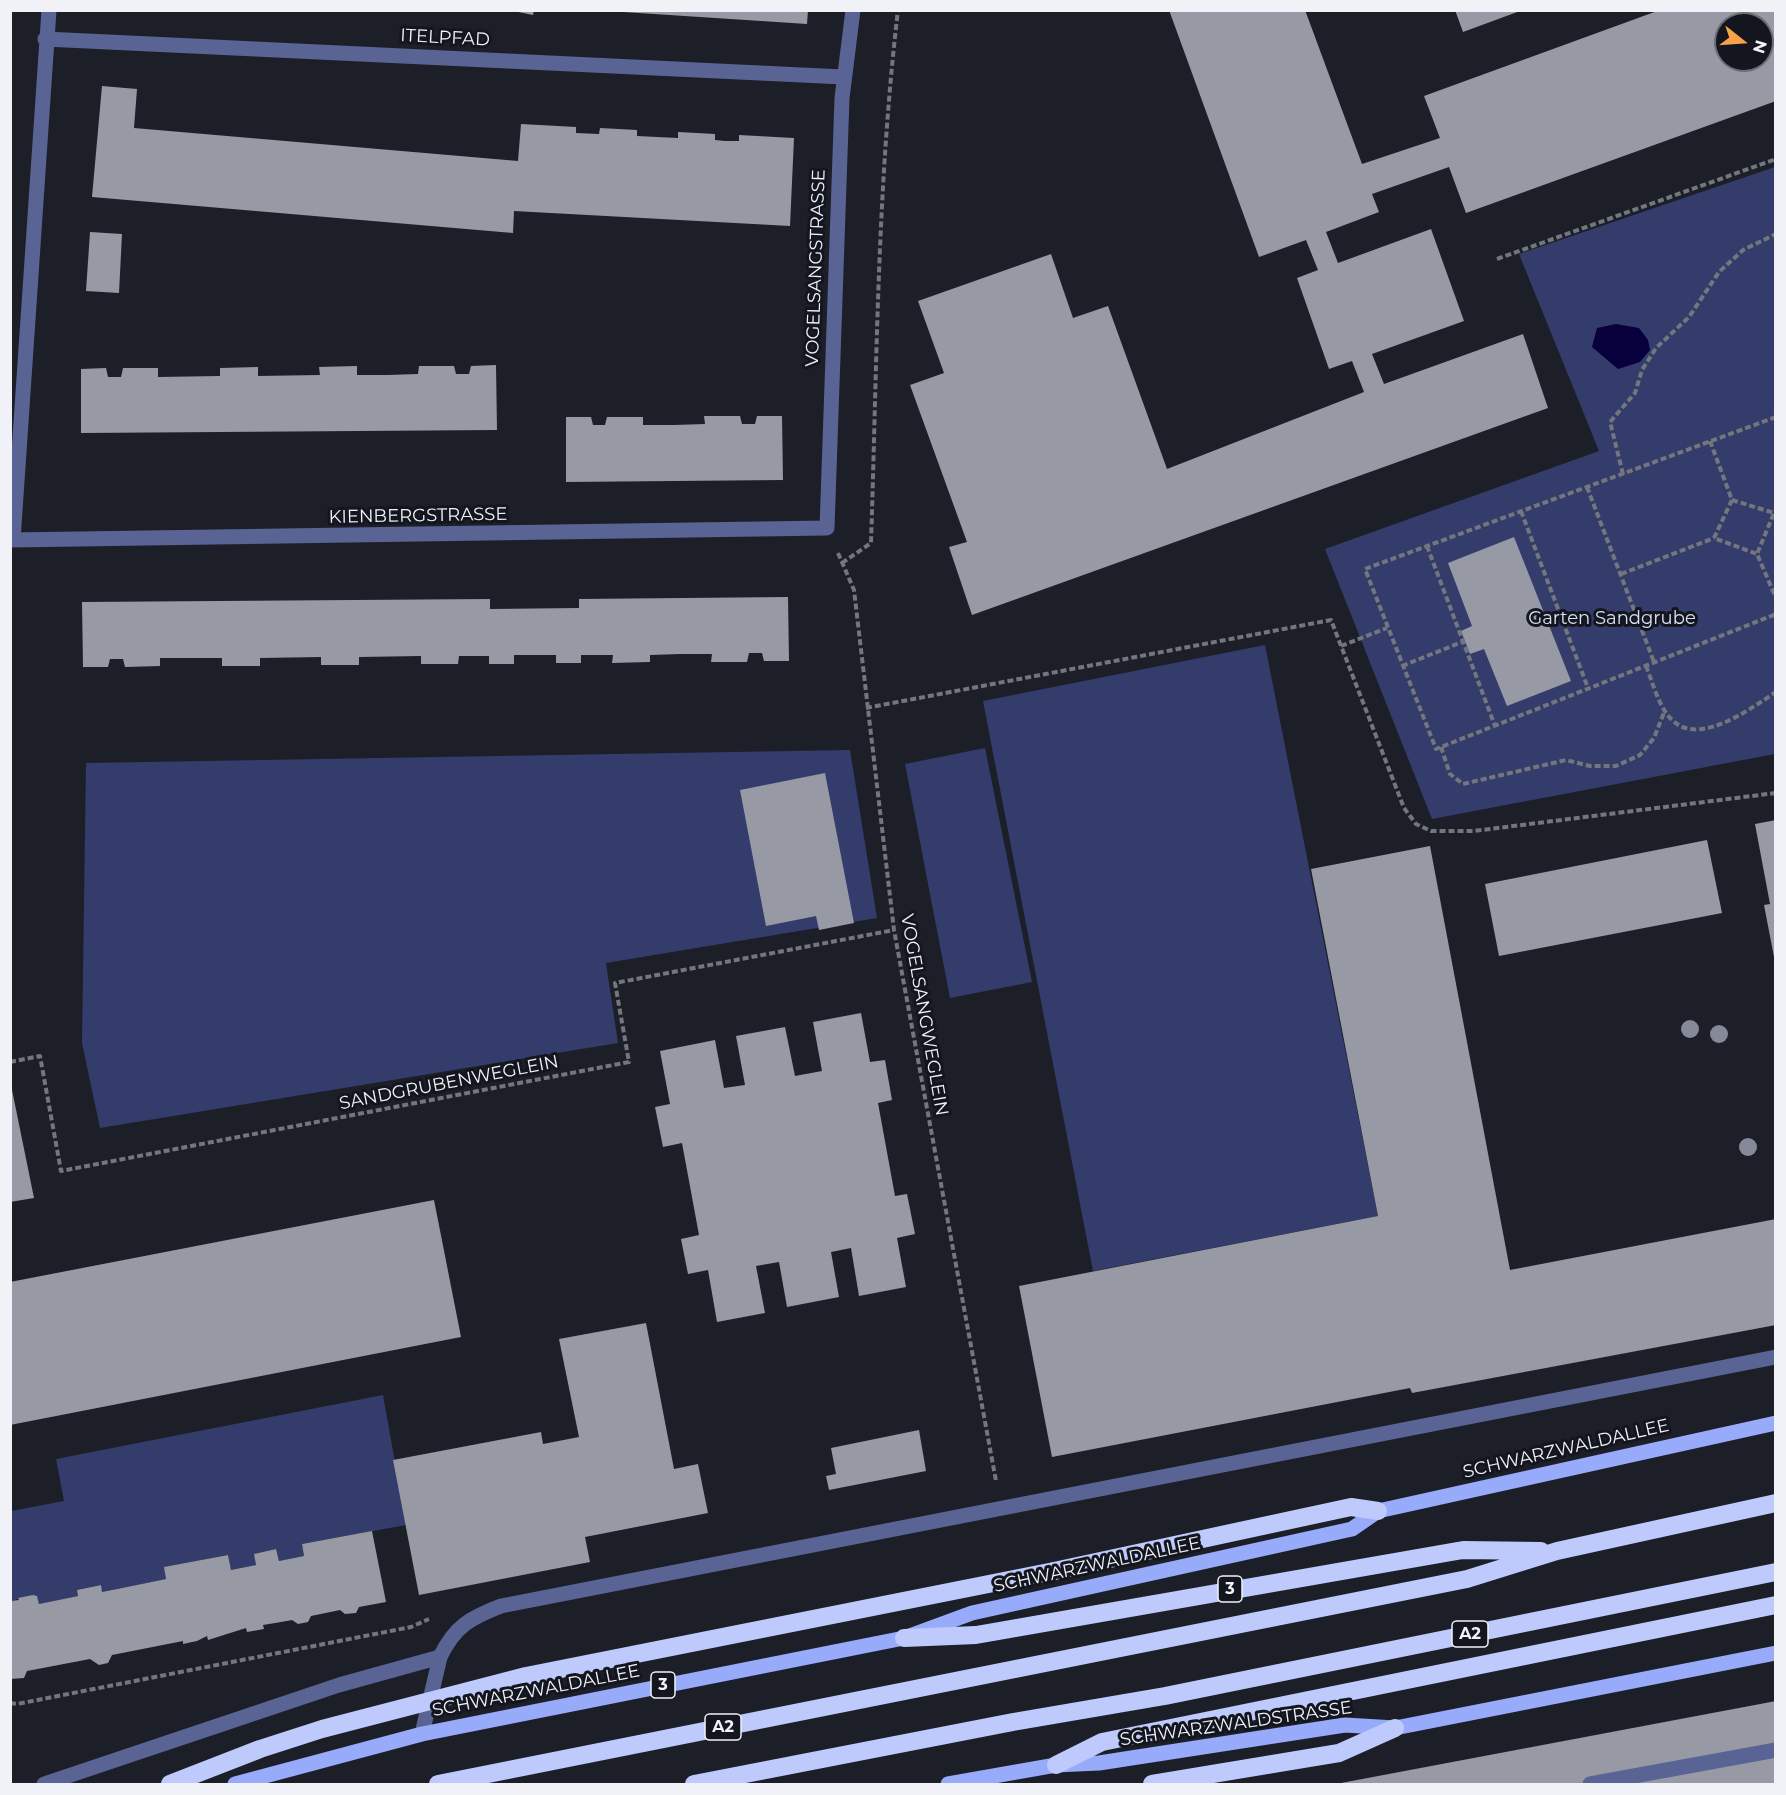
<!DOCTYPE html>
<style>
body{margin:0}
#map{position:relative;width:1786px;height:1795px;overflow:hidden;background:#1d1f28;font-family:Montserrat,sans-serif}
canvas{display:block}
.frame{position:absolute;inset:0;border:12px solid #f0f2f8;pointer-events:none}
.north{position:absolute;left:1714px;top:12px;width:60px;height:60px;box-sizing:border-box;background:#14161f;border:2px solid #6c6e76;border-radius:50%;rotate:107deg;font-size:16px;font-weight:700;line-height:24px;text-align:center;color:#f0f2f8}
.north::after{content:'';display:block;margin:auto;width:21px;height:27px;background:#f7a148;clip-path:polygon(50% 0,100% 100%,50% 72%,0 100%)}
</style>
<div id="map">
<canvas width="1786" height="1795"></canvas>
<div class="frame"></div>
<div class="north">N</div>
</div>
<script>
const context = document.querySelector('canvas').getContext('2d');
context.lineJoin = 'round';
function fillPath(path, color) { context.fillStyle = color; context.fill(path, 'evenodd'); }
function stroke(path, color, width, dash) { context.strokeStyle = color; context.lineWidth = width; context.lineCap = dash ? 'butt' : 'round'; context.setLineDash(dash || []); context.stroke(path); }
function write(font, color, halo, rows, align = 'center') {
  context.font = font + ' Montserrat,sans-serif'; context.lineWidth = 6; context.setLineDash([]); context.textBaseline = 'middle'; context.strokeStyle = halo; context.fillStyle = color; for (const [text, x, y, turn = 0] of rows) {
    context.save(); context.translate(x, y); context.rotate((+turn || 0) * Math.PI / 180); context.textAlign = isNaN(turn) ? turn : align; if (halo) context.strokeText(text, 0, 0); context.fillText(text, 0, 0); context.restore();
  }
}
const green = new Path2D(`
 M1775 167V754L1432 819 1325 549 1599 451 1519 254Z
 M1265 645 1378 1216 1093 1271 983 701Z
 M985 748 1032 982 950 998 905 764Z
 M850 750 877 918 606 963 618 1043 100 1128 82 1043 86 763Z
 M383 1395 406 1525 302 1544 304 1556 279 1561 276 1549 255 1554 256 1565 231 1570 228 1555 165 1567 166 1579 102 1592 100 1585 77 1590 78 1596 39 1604 37 1597 33 1595 11 1601V1511L64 1501 56 1459Z`);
const water = new Path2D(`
 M1616 324 1639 328 1648 340 1650 350 1640 362 1618 369 1592 347 1597 328Z`);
const building = new Path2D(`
 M509 10H534L533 15Z
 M593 10H808L807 24Z
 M1169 10H1305L1362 164 1440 138 1424 96 1660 10H1776V101L1466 213 1449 167 1372 194 1379 212 1326 232 1338 263 1431 229 1464 321 1372 354 1384 384 1523 334 1548 408 972 615 949 547 967 542 910 385 944 373 918 301 1051 254 1073 318 1108 306 1167 469 1364 392 1352 361 1329 369 1297 278 1318 270 1306 240 1259 257ZM1726 24H1762V60H1726Z
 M1455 10H1520V11L1463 32Z
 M102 86 137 89 134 128 518 161 521 124 576 127V133L599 134 600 128 637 130V136L678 138V132L715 134V140L725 141H739V135L794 138 790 226 514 211 513 233 92 197Z
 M90 232 122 234 119 293 86 291Z
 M496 365 497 430 81 433V369L106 368 108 377H121L123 368H158V377L220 376V368L258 367V376L320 375 319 367 357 366V375H388L418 374 419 366H454L456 374H469L471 366Z
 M704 416H740L742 424H755L757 416H782L783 480 566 482V417H591L593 425H605L607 417H643V425H674L705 424Z
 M1514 537 1571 681 1507 706 1484 649 1470 654 1461 631 1472 626 1448 563Z
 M788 597 789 661H764L762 653H749L747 662H711L712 654H681L650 655V662L612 663 613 655H581V663H556V655H514V664H489V656H459L458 664H421V656L359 657V665H321V657L260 658V666H222V658H160V666L125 667 123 659H110L108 667H83L82 602 490 599V609L579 608V599Z
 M825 773 854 923 819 930 816 916 766 926 740 790Z
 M1776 820V957H1774L1764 905 1770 904 1755 824Z
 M1707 840 1722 913 1499 956 1485 884Z
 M1430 846 1510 1270 1776 1219V1325L1412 1393 1410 1388 1052 1457 1019 1286 1378 1216 1311 869Z
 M861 1013 870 1062 885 1060 892 1100 878 1103 895 1196 907 1194 915 1234 897 1238 906 1287 859 1296 851 1248 831 1252 839 1297 787 1307 779 1262 756 1266 765 1313 717 1322 708 1270 688 1274 681 1239 699 1235 682 1143 663 1147 655 1107 670 1104 660 1051 715 1040 724 1088 745 1085 736 1036 785 1027 795 1076 822 1071 813 1022Z
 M10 1080 34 1198 10 1202Z
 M434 1200 461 1337 10 1425V1282Z
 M646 1323 674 1469 698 1464 708 1513 585 1537 590 1562 419 1595 393 1460 541 1432 543 1444 579 1437 559 1339Z
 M919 1430 926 1471 829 1490 826 1476 836 1474 831 1448Z
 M372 1531 386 1602 359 1607 356 1613 345 1614 340 1610 311 1616 308 1622 298 1624 292 1620 281 1622 263 1625 264 1629 247 1632 246 1628 208 1640 207 1636 197 1641 183 1644V1641L112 1655 108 1663 99 1665 90 1659 27 1671 24 1678 10 1679V1601L19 1600 18 1598 33 1595 37 1596 39 1604 78 1596 77 1590 101 1585 102 1592 117 1589 166 1579 164 1567 228 1555 231 1570 256 1565 254 1554 276 1549 279 1561 304 1556 302 1544Z
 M1776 1701V1784H1341V1783Z`);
const path = new Path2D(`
 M1497 259 1776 159
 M1776 417 1365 569 1436 749 1776 614
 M1710 441 1732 500 1774 513 1757 554 1776 598
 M1623 474 1610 422 1635 393 1642 370 1656 348 1689 317 1719 272 1743 250 1776 234
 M1587 487 1654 662
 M1732 500 1714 538 1757 554
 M1521 511 1588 688
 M1427 546 1495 726
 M838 553 854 590 894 930 996 1481
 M842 563 871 543C877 365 877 187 898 10
 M1621 574 1714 538
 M1341 646 1387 628
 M1402 666 1462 642
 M1646 666C1653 683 1660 713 1677 724 1705 743 1753 707 1776 692
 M866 708 1331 620 1404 808 1416 824 1431 831H1474L1776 793
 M1441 747 1450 774 1463 784 1566 760 1590 766H1616L1640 755 1654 738 1665 710
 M10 1062 40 1056 61 1171 629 1062 615 983 894 930
 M10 1703 17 1704 411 1627 429 1619`);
const lane = new Path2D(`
 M440 1657C455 1626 470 1618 501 1606L1776 1357
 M1590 1784 1776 1750`);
const street = new Path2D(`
 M45 39 844 77
 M10 540 827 528 842 98 853 10
 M13 540 49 10
 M44 1784 339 1685 440 1657 422 1734`);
const primary = new Path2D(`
 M235 1784 422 1734 904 1638 972 1613 1352 1529 1378 1511 1776 1423
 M948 1784 1056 1765 1099 1763 1345 1725 1395 1728 1776 1653`);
const highway = new Path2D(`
 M1054 1571 1351 1507 1378 1511
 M904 1638 976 1635 1463 1550 1541 1551
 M1056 1765 1102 1742 1776 1605
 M438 1784 1467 1579 1557 1551 1776 1503
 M694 1784 1013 1722 1165 1696 1776 1572
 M1152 1784 1339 1753 1395 1728`);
const highwayBridge = new Path2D(`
 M170 1784 260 1749 322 1729 526 1676 1054 1571`);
const trees = [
 [1690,1029],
 [1719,1034],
 [1748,1147]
];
const shields = [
 [1230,1589,24],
 [1470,1634,36],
 [663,1685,24],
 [723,1727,36]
];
const shieldNames = [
 ["3",1230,1589],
 ["A2",1470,1634],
 ["3",663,1685],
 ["A2",723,1727]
];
const streetNames = [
 ["ITELPFAD",445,38,3],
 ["VOGELSANGSTRASSE",816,268,-88],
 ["KIENBERGSTRASSE",418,516,-1],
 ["VOGELSANGWEGLEIN",924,1015,80],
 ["SANDGRUBENWEGLEIN",449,1083,-11],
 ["SCHWARZWALDALLEE",1566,1449,-13],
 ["SCHWARZWALDALLEE",1097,1565,-12],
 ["SCHWARZWALDALLEE",536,1691,-11],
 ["SCHWARZWALDSTRASSE",1236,1724,-8]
];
const parkNames = [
 ["Garten Sandgrube",1612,619]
];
fillPath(green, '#333c6b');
fillPath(water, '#07003c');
fillPath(building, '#979aa5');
stroke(path, '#74767e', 4, [6, 3]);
stroke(lane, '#596494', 15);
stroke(street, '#596494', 15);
stroke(primary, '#98aafa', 15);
stroke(highway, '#becafb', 18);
stroke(highwayBridge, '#becafb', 18);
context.fillStyle = '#858998';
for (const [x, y] of trees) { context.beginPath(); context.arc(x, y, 9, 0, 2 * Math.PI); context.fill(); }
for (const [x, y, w] of shields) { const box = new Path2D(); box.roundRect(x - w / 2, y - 13, w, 26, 4.5); context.fillStyle = '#14161f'; context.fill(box); stroke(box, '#f0f2f8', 1.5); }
write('bold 16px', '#f0f2f8', null, shieldNames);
write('18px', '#f0f2f8', '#14161f', streetNames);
write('18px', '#dae0f4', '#14161f', parkNames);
</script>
